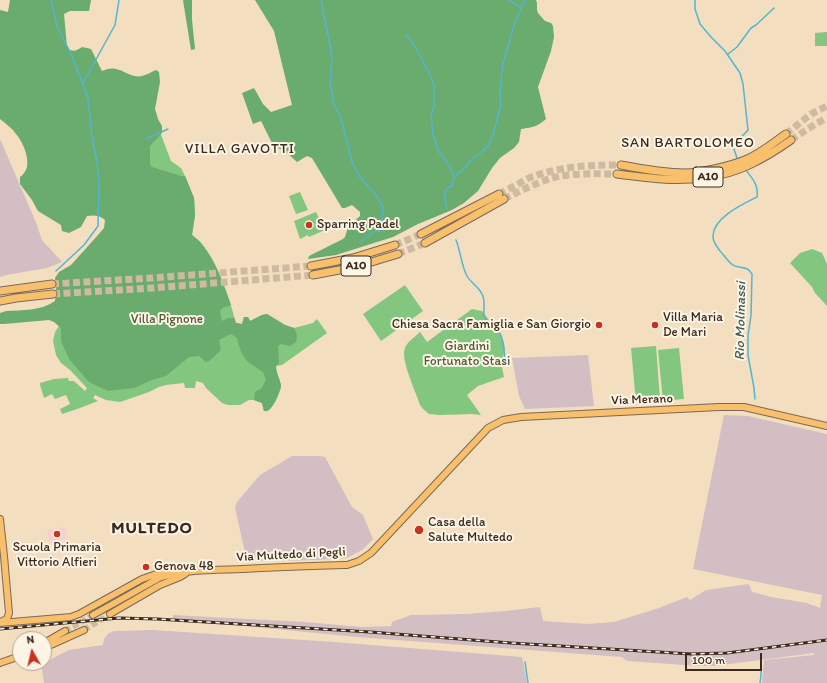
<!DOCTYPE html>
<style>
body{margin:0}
#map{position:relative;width:827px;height:683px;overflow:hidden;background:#f3dec0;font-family:Itim,sans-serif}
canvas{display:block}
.north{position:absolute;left:12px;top:631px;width:40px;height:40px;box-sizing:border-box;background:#fcf5e5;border:1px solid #afa495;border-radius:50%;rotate:352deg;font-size:11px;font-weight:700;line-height:16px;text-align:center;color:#3b2a1e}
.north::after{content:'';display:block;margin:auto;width:14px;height:18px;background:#c8321e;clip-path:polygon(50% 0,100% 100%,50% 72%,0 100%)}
.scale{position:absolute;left:685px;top:653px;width:77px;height:18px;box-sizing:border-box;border:2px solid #3b2a1e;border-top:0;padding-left:5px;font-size:12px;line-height:14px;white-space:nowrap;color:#3b2a1e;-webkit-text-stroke:3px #fcf5e5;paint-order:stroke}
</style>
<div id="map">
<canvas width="827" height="683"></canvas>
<div class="north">N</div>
<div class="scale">100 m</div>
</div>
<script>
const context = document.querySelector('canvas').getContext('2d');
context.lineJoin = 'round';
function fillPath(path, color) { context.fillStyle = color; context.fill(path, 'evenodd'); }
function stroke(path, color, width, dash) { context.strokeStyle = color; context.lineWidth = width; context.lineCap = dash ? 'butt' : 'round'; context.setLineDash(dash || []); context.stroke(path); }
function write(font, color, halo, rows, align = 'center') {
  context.font = font + ' Itim,sans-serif'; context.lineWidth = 4; context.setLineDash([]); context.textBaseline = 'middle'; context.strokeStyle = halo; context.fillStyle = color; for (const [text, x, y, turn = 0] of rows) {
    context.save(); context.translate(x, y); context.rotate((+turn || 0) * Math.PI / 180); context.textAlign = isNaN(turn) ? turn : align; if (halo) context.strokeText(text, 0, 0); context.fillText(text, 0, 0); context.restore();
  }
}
const built = new Path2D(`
 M65 527 67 539 49 542 47 530Z`);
const industrial = new Path2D(`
 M0 139 35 220 42 240 62 262 47 268 6 275 0 277Z
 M588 355 594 406 525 409 519 396 512 358Z
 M724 415 748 416 827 434V683H762L764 660 814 655V653L714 666H699L627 661 622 657 357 637 173 619V615L305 622 362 627 391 626 392 622 411 615 466 614 506 611 540 607 543 621 587 624 614 622 659 608 687 597 690 600 706 590 749 584 752 592 771 597 807 603 820 608 822 595 693 569Z
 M292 456H319L325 457 352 507 363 515 373 539 362 550 347 558 316 560 257 561 245 552 235 508 237 502 260 475Z
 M153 630 334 642 522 657 527 683H44L41 664 69 650 103 645 104 639 106 636 109 633 114 631Z`);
const green = new Path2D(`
 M827 32V46H815V33Z
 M157 124 171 161 181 168 185 176 194 198 195 215 192 235C195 238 199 240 201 243 219 264 229 297 236 323L242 324 244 317H248L250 321 262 315 267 314 285 325 294 328 313 323 317 319 327 333 282 365 276 366C276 374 281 380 281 388 278 395 274 411 264 411L262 403 254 400H249L240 405H228L222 403 206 388 203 383 196 381 195 388H185L184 383 166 385 159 387 149 392 120 402 106 400 95 395 93 398 98 401 80 408 62 414 60 409 70 404 66 395 55 399 52 394 44 398 40 385V383L54 379 68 378 69 381H74L85 391 87 388 70 370 61 363 56 355 53 341 55 332 66 315 133 180Z
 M300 192 308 210 296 214 289 196Z
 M316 212 325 230 309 237 308 235 300 239 294 221Z
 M812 249 822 253 827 264V306L815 293 812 287 790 263 800 253Z
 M405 285 423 311 381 341 363 314Z
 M472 309 482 311 501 335 504 343 505 350 501 363 504 377 478 386 467 395 481 415 472 414 439 415 429 414 423 409 420 405C416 392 400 359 405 348 407 342 415 337 420 332L427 342Z
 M656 346 660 400 636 402 631 348Z
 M679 348 684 399 663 401 658 350Z`);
const forest = new Path2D(`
 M10 0H91L89 11H70L64 14 67 47C72 53 76 51 82 47L91 49 102 71C117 64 122 73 135 76 142 78 149 73 156 70L159 72 160 82 155 109 158 119 162 126V133L150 146V164L152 167 181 176H185L194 198 195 215 192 235C195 238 199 240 201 243 216 261 223 284 231 305L222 308 220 311 222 321 228 318H234L236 323 242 324 244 317H248L250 321 262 315 267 314 285 325 294 328 297 335 296 342 290 346 281 344 278 346 279 363 276 366C276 373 280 379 281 385 281 390 274 405 270 409 267 412 267 411 264 411L262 403 254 400 255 392 262 388 266 379 263 372 248 362 242 354 238 342 237 338 231 334 219 340 221 350 209 361 206 362 199 356 189 357 166 376 152 380 134 388 108 391 89 382 69 359 61 341V328L54 322 49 320 4 324H0V313L6 311C22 310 41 311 55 301L56 291 55 278 59 272 71 265 98 235 104 228 105 220C99 215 95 215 87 216L81 227 69 233 62 231 61 225 38 211 32 200 20 184V177C23 175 26 171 27 167 29 157 23 142 16 134 12 128 6 124 0 119V10L8 12Z
 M183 0H192V20L195 49 191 50Z
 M255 0H536L537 3V10L538 13 545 21 551 23 553 26 554 37 551 51 538 87 546 119C536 127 534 127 521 129L519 142 514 148 500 158 492 168 478 191 464 203 452 210 418 224 393 237 336 255 308 259 309 256 343 239 345 237 348 227 360 216V212L352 205 345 208H342L312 158 307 156 297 162 287 153 273 145 261 121 253 124 242 93 254 88 263 104 271 112 292 105 274 31Z`);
const stream = new Path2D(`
 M51 0 57 26 72 56 88 98 92 137 97 162 99 183 98 226 84 245 56 271
 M321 0 330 45 332 61 330 82 334 105 341 118 352 162 359 176 376 195 383 207 382 221 380 231H376L360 242
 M509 0 521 8
 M695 0V9L700 24 711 37 725 51 740 73 743 84 748 130 733 146 737 158 738 160
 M406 34 417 50 429 73 434 84V106L431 116 433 134 439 152 451 168 454 177
 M728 54 737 47 751 28 756 25 774 8
 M83 83 115 25 119 0
 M146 139 168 129
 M745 169C752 178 759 185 757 197 743 204 712 218 713 237 713 242 717 247 720 251 723 254 729 263 733 265 739 269 747 265 752 274L751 316 748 335V355L754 388 755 399
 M447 209C445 201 441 188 452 186L454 177 464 169 470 161 483 151 488 146 493 135 501 104 500 96 501 81 503 64 514 25 525 0
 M456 240C461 252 461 265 467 276 471 283 479 287 482 294 486 301 483 309 484 316 486 323 493 324 497 329 504 337 504 351 505 361
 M525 662 528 683
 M760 683 761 675V663`);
const majorTunnel = new Path2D(`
 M84 630 110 614
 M65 631 93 615`);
const highwayTunnel = new Path2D(`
 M786 134 811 114 827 106
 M791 140 817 123 827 118
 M499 194C509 189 519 183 529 178 560 166 589 165 621 165
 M504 199C522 190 541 180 561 176 580 173 598 174 617 174
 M395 245 421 234
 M398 254 425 243
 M52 284 152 278 311 266
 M53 294 153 288 313 275`);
const major = new Path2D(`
 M0 519 4 556 9 613 7 619 0 622
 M110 614 160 585 180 577 185 574
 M93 615 161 577C188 569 216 570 243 569 278 567 313 566 347 565L359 561 371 553 488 428 503 420 521 417 719 407H744L827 426
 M0 623 71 617 79 614 142 579 162 572 170 571
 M44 643 65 631
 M44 648 84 630
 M0 663 20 656`);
const highway = new Path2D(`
 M621 165C642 169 664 173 685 173 701 173 730 166 745 160 760 154 773 143 786 134
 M617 174C632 176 647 178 662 179 690 181 724 177 749 165 764 158 777 150 791 140
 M421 234 499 194
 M425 243 504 199
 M311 266 353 258 395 245
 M313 275 355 267 398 254
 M0 291 52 284
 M0 301 16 298 53 294`);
const rail = new Path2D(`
 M0 629 119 618 157 619 370 632 511 643 691 654 727 653 827 640`);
const markers = [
 [309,225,4,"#c8321e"],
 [599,325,4,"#c8321e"],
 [655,325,4,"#c8321e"],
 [419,530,5,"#c8321e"],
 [57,534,4,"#c8321e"],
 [146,567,4,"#c8321e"]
];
const shields = [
 [708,177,30],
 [356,266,30]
];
const shieldNames = [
 ["A10",708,177],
 ["A10",356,266]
];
const poiNames = [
 ["Sparring Padel",317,225],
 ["Villa Maria",663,318],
 ["De Mari",663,333],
 ["Chiesa Sacra Famiglia e San Giorgio",591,325,"right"],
 ["Casa della",428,523],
 ["Salute Multedo",428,538],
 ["Scuola Primaria",57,548,"center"],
 ["Vittorio Alfieri",57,563,"center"],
 ["Genova 48",154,567]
];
const parkNames = [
 ["Villa Pignone",167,320],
 ["Giardini",467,347],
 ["Fortunato Stasi",467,362]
];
const streetNames = [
 ["Via Merano",642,400,-2],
 ["Via Multedo di Pegli",291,555,-3]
];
const neighbourhoodNames = [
 ["SAN BARTOLOMEO",688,143],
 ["VILLA GAVOTTI",240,149]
];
const waterNames = [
 ["Rio Molinassi",741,321,-89]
];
const districtNames = [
 ["MULTEDO",152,529]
];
fillPath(built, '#f7d0cd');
fillPath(industrial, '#d2bec3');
fillPath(green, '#83c680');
fillPath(forest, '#6aab6e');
stroke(stream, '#52b6d1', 1.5);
stroke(majorTunnel, '#cebaa0', 6, [6, 3]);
stroke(highwayTunnel, '#cebaa0', 7, [7, 3.5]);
stroke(major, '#7b6957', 8);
stroke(highway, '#7b6957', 9);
stroke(major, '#f8bf6c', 6);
stroke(highway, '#f8bf6c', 7);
stroke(rail, '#3b2a1e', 3);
stroke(rail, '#fcf5e5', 1.5, [4.5]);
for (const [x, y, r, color] of markers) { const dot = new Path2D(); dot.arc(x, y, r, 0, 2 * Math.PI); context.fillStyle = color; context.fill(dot); stroke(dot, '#fcf5e5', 1.5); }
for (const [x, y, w] of shields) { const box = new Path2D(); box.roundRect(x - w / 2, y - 10, w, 20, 3); context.fillStyle = '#fcf5e5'; context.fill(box); stroke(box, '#3b2a1e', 1); }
write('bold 12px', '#3b2a1e', null, shieldNames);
write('13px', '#3b2a1e', '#fcf5e5', poiNames, 'left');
write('13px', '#51593b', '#fcf5e5', parkNames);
write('13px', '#3b2a1e', '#fcf5e5', streetNames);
context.letterSpacing = '1px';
write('14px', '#3b2a1e', '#fcf5e5', neighbourhoodNames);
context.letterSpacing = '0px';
write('italic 14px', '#435b5d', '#fcf5e5', waterNames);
context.letterSpacing = '1px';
write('bold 17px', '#3b2a1e', '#fcf5e5', districtNames);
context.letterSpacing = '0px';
</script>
